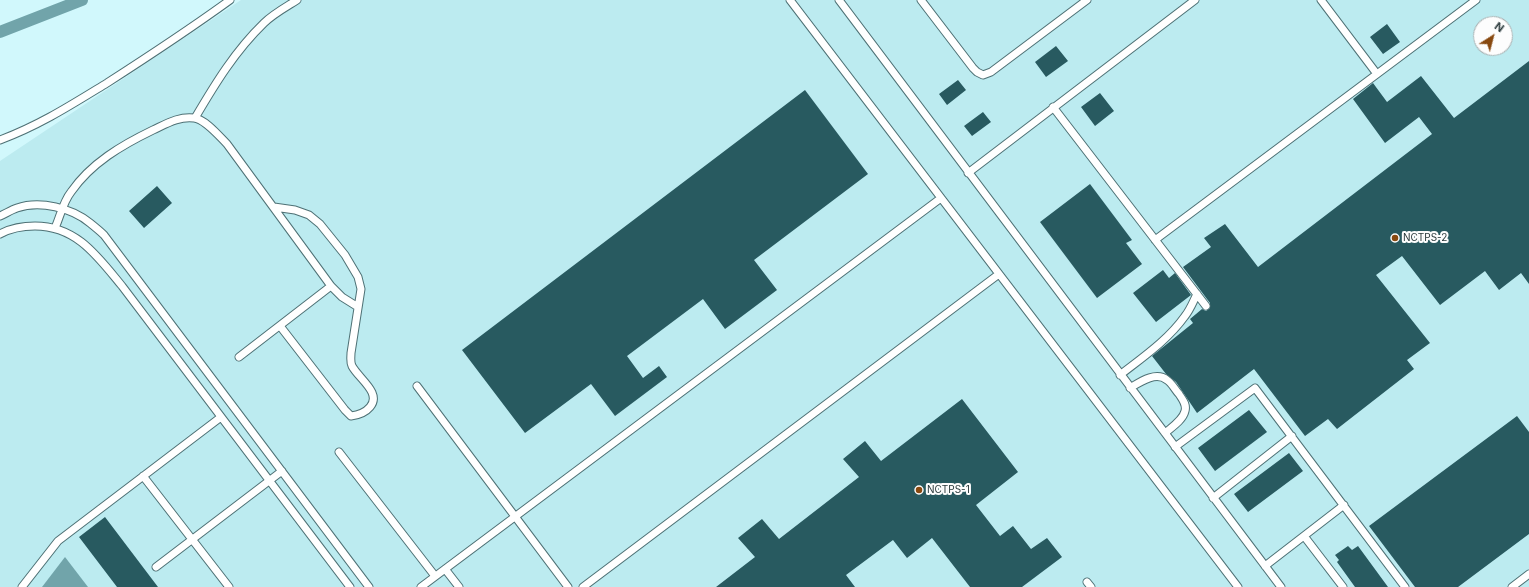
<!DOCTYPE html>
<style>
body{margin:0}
#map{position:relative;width:1529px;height:587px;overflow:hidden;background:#d1f8fc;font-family:Inter,sans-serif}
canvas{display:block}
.north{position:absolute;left:1473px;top:16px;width:40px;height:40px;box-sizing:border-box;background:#fdfdfd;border:1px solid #a8aeaf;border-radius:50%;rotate:36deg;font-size:11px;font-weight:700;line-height:16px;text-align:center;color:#29383a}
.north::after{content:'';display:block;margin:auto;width:14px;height:18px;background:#884910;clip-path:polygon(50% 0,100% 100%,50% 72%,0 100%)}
</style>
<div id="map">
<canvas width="1529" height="587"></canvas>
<div class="north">N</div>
</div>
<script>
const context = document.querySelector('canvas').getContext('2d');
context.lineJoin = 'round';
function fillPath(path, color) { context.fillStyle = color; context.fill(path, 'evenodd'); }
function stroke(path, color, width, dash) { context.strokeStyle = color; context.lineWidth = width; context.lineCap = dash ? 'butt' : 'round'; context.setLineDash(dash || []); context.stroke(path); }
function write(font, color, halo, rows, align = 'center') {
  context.font = font + ' Inter,sans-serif'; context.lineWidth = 4; context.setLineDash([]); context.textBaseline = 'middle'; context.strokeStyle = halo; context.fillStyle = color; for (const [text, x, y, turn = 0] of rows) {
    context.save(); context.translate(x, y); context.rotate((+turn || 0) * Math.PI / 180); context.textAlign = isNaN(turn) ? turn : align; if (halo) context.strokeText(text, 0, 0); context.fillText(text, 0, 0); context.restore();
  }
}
const built = new Path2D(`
 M241 0H1529V587H0V161ZM1481 24H1505V48H1481Z`);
const water = new Path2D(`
 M65 557 88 587H42Z`);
const canal = new Path2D(`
 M0 32 82 0`);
const building = new Path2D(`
 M1387 24 1400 42 1383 54 1370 37Z
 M1056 46 1068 61 1046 77 1035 62Z
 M1529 61V284L1521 273 1499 290 1485 271 1440 305 1402 256 1376 275 1430 343 1407 360 1414 369 1337 429 1328 419 1305 436 1254 369 1197 413 1176 382 1166 374 1152 356 1193 323 1190 319 1202 309 1206 311 1210 308V303L1183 267 1211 247 1204 238 1225 224 1258 267 1432 134 1419 117 1385 143 1353 99 1373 83 1387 102 1421 76 1454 118Z
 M958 80 966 90 947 105 939 94Z
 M805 90 868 174 754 260 777 290 725 329 703 299 627 356 643 378 659 366 667 377 615 416 591 384 525 433 462 350Z
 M1100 93 1114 111 1095 126 1081 107Z
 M983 112 991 122 972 136 964 126Z
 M1090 184 1132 240 1126 243 1142 264 1097 298 1040 222Z
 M157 186 172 203 144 228 129 211Z
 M1163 270 1169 278 1175 273 1191 295 1156 322 1133 293Z
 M962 399 1018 472 976 505 1000 536 1013 526 1031 549 1047 538 1062 557 1022 587H970L932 538 907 558 893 540 846 575 855 587H716L755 557 738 538 762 519 779 539 859 477 843 459 865 441 881 461Z
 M1249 410 1267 432 1215 471 1198 448Z
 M1517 416 1529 432V534L1458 587H1415L1369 526Z
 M1289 453 1303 471 1248 512 1234 494Z
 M105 517 158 587H117L79 537Z
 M1348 546 1352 550 1358 546 1388 587H1355L1337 562 1339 560 1335 555Z`);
const service = new Path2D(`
 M790 0 1238 587
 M839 0 1281 587
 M921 0 973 68 977 72 983 75 991 72 1087 0
 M1321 0 1377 74
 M1053 107 1206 306
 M195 118C215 84 235 51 264 23 273 14 286 7 297 0
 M0 140C40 125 71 105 107 83 149 56 190 29 230 0
 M968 173 1195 0
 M274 207 295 210 309 215 320 224 345 255 358 277 361 289 351 353C351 357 350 362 352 366 359 379 382 393 370 407 365 413 359 415 351 416L345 410 280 326
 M0 216C5 214 11 210 17 208 40 200 72 208 90 223 95 227 100 231 104 235L369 587
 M55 228C60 217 63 202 71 192 91 163 122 145 153 130 166 124 179 116 194 118 205 119 219 136 227 144L331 286 342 297 358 307
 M0 234C11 228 22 226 35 226 77 226 98 257 122 286L350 587
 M1155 240 1476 0
 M239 357 331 286
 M1120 375C1143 357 1168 340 1185 316 1190 310 1193 302 1197 294
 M417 386 568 587
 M1130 388C1140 382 1156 371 1167 380 1172 383 1175 390 1179 394 1182 399 1187 404 1185 411 1183 420 1172 427 1165 433
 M1175 447 1255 388 1405 587
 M339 452 435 576
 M143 476 229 587
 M1213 498 1292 436
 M1304 536 1343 587
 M1265 566 1344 505
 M156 567 282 471
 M445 569 459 587
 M1087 582 1091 587
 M22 587 58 541 221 417
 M421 587 941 198
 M583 587 999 274
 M1512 587 1529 574`);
const markers = [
 [1395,238,4,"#884910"],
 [919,490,4,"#884910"]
];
const poiNames = [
 ["NCTPS-2",1403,238],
 ["NCTPS-1",927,490]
];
fillPath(built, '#bcebf0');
fillPath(water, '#71a4aa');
stroke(canal, '#71a4aa', 12);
fillPath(building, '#285a60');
stroke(service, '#4e7175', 9);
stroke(service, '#fff', 7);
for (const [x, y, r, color] of markers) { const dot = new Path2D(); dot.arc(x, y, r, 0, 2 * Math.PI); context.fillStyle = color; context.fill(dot); stroke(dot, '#fdfdfd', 1.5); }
write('10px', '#29383a', '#fdfdfd', poiNames, 'left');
</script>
